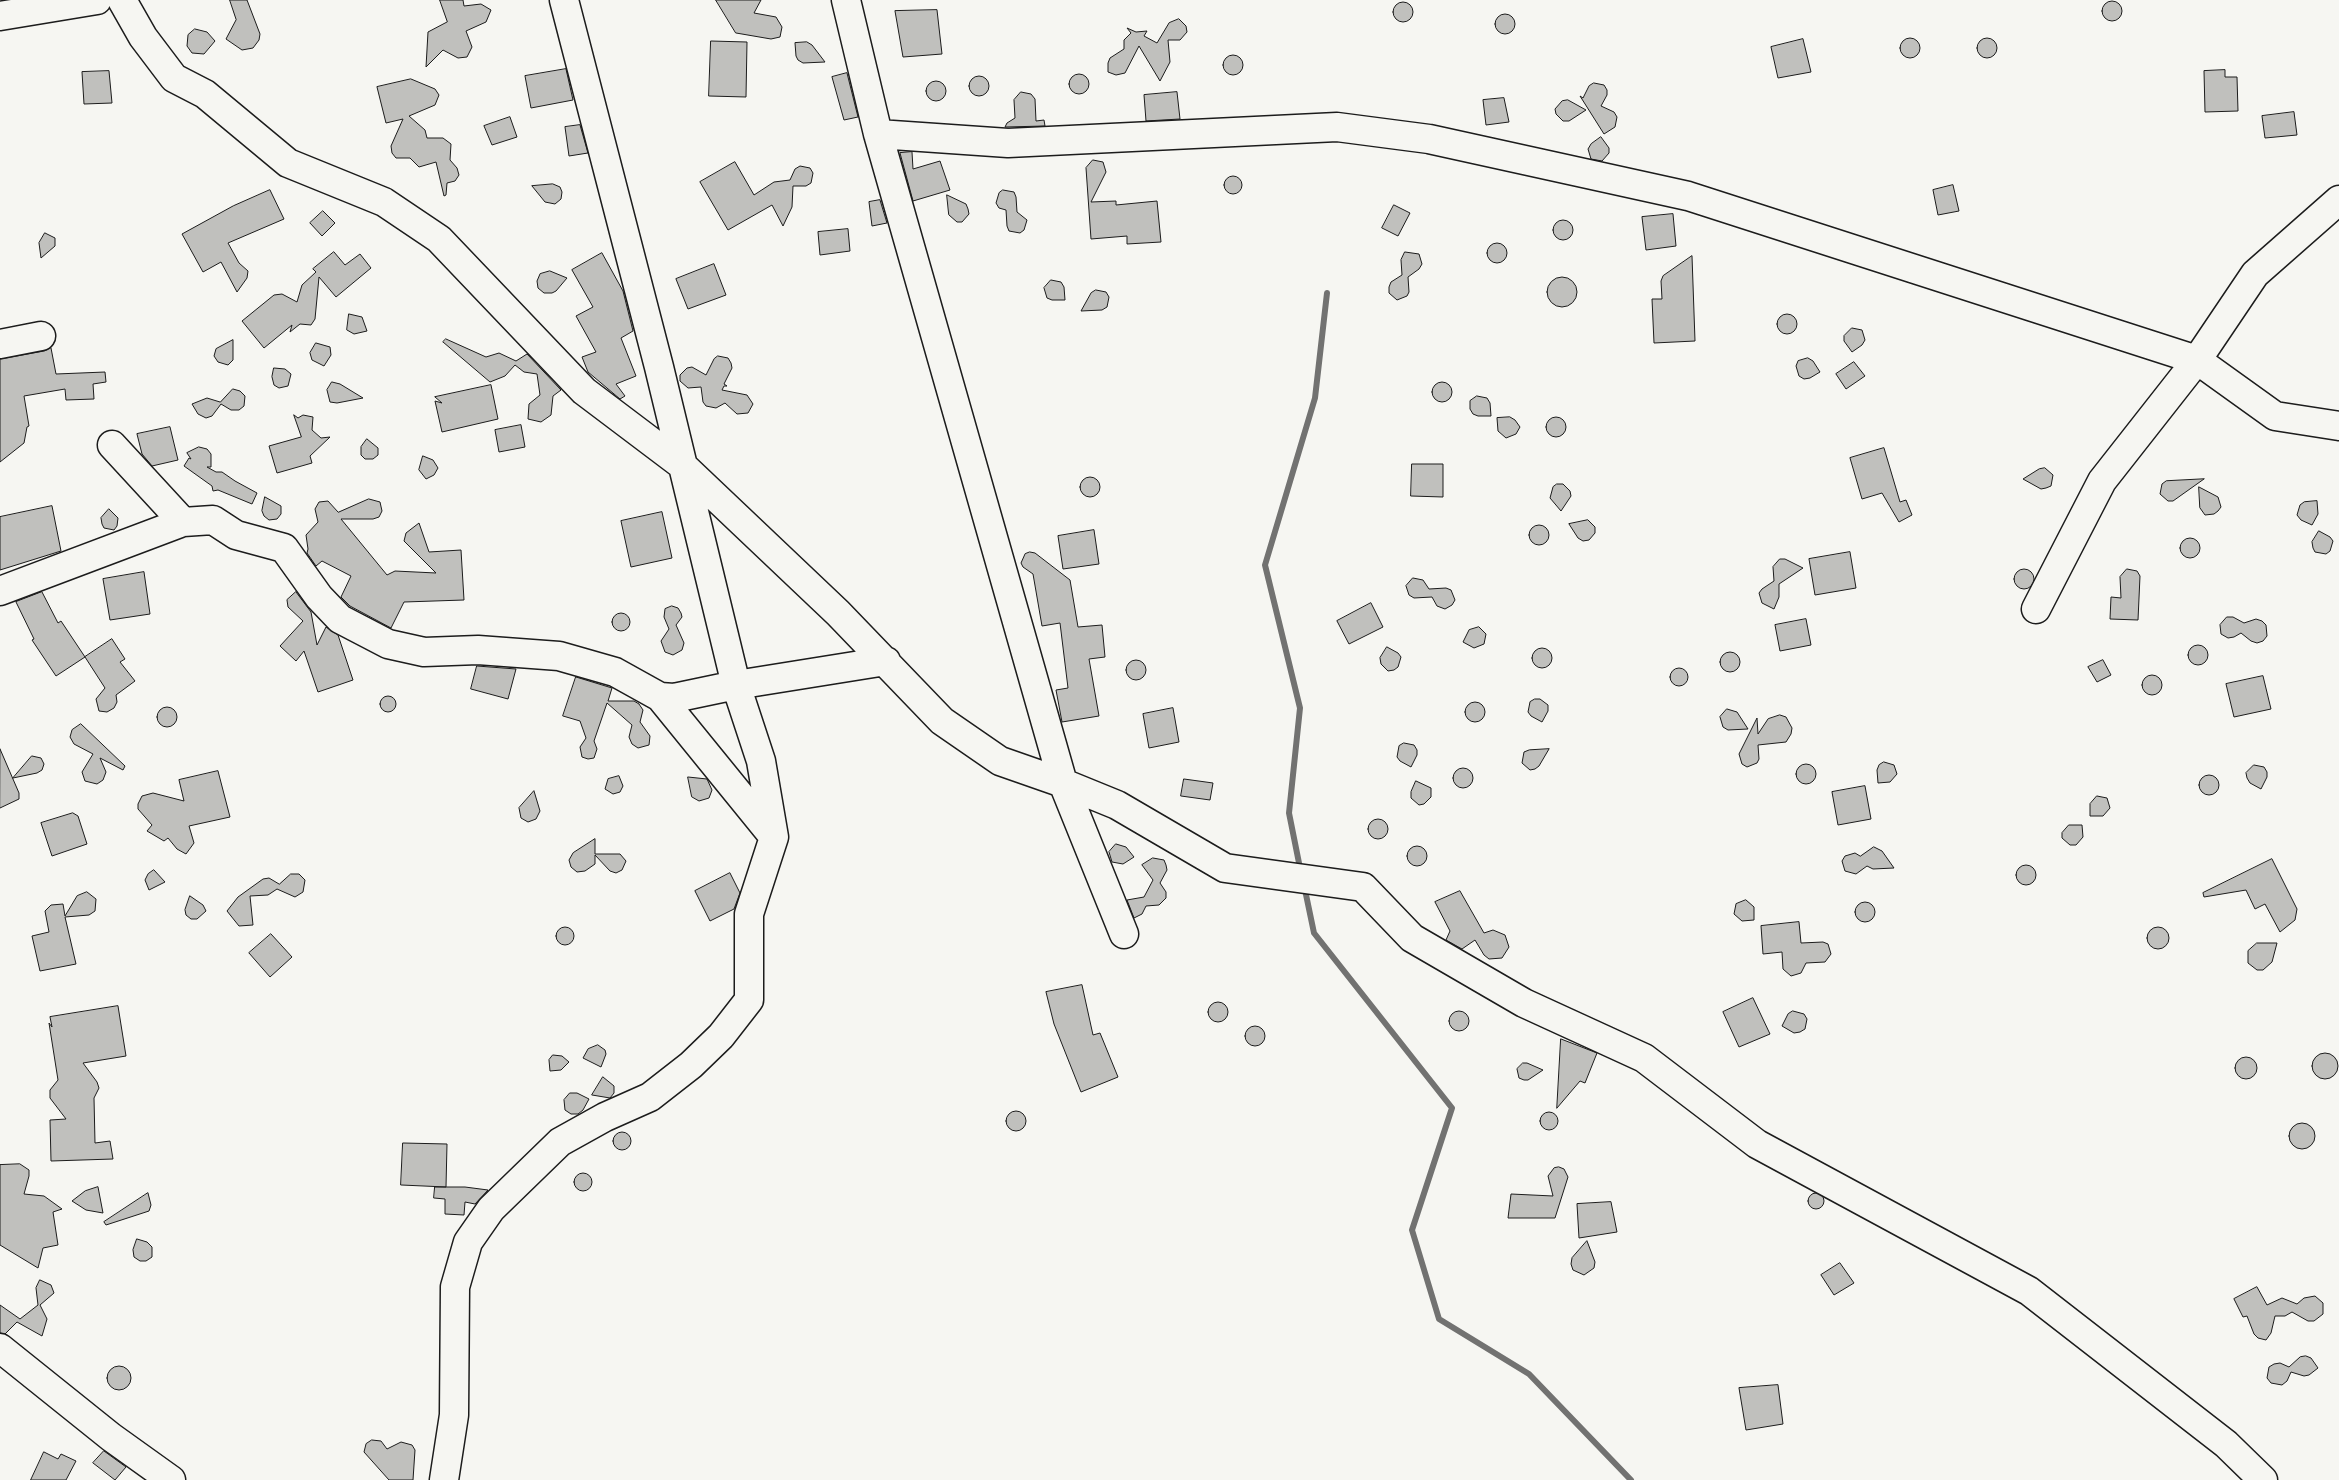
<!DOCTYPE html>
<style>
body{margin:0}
canvas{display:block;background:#f6f6f2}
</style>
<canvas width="2339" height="1480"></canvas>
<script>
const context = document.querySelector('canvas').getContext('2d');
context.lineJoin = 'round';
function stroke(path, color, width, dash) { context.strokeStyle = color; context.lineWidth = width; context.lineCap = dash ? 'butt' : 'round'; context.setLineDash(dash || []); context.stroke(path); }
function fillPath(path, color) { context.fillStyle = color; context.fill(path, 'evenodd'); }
const stream = new Path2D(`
 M1301 873 1289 813 1300 708 1265 565 1315 398 1327 293
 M1304 885 1314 933 1452 1108 1412 1230 1439 1319 1529 1374 1631 1480`);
const building = new Path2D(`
 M230 0H247L260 34 259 40 253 48 242 50 226 39 236 20Z
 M440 0H463L464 6 481 4 491 10 486 22 466 31 472 47 467 57 458 58 443 50 426 67 428 32 447 22Z
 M716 0H761L754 13 776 17 782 27 780 37 771 39 736 33Z
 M2102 11a10 10 0 1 1 20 0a10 10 0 1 1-20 0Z
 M1393 12a10 10 0 1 1 20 0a10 10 0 1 1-20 0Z
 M937 10 942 54 903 57 895 11Z
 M1495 24a10 10 0 1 1 20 0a10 10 0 1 1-20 0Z
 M1179 19 1186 26 1187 32 1180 40H1168L1170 62 1160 81 1139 46 1125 73 1116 75 1108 72V63L1110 58 1124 49V40L1131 33 1127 28 1136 32 1147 31 1144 36 1157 43 1169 23Z
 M195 29 207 32 215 41 204 54 192 53 187 46 188 35Z
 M1900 48a10 10 0 1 1 20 0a10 10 0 1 1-20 0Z
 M1977 48a10 10 0 1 1 20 0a10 10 0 1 1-20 0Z
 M1803 39 1811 72 1778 78 1771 47Z
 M711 41 747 42 746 97 709 96Z
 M807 42 812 45 825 62 803 63 798 60 796 56 795 43Z
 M1223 65a10 10 0 1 1 20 0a10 10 0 1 1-20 0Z
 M566 69 573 100 531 108 525 76Z
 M2225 70V77H2237L2238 111 2205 112 2204 71Z
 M109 71 112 103 84 104 82 72Z
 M847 73 858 117 844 120 832 77Z
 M1069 84a10 10 0 1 1 20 0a10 10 0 1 1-20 0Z
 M969 86a10 10 0 1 1 20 0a10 10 0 1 1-20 0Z
 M411 79 435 89 439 95 435 105 409 116 425 130 427 138H443L451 144 450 160 457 168 459 175 455 181 447 183 446 195 444 196 436 162 419 167 410 158H396L392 153 391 146 403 119 386 123 377 87Z
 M926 91a10 10 0 1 1 20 0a10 10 0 1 1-20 0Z
 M1594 83 1604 85 1607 90V95L1601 106 1614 112 1617 117 1615 127 1604 134 1580 96 1583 98 1589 86Z
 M1021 92 1031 94 1035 99 1036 121 1044 120 1045 126 1005 127 1007 123 1015 118 1014 100Z
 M1177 92 1180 119 1146 121 1144 95Z
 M1504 98 1509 122 1486 125 1483 100Z
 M1568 100 1586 110 1569 121H1563L1556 114 1555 109 1562 101Z
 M2294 112 2297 135 2265 138 2262 116Z
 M510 117 517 137 492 145 484 126Z
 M580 125 588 153 569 156 565 127Z
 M1601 137 1609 148V153L1602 161 1591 159 1588 149 1591 144Z
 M912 152 913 169 940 161 950 190 913 201 900 153Z
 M1093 160 1103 162 1106 172 1091 202 1116 201V205L1157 201 1161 242 1127 244V236L1091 239 1086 168Z
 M735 162 754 195 774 182 790 180 795 169 800 166 810 168 813 173 811 183 806 186H793L792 207 783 226 772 205 728 230 700 182Z
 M1224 185a9 9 0 1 1 18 0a9 9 0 1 1-18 0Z
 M553 184 560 187 562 192 561 199 555 204 545 202 532 186Z
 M1953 185 1959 211 1938 215 1933 190Z
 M270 190 284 219 228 243 239 263 248 271 247 278 237 292 221 262 203 272 182 234 233 206Z
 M1003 190 1014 192 1016 197 1017 212 1027 220 1024 230 1020 233 1009 231 1007 226 1006 210 999 208 996 203 999 193Z
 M947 195 966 204 968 209 969 214 962 222H957L949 215Z
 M880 200 887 223 872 226 869 202Z
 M1394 205 1410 213 1398 236 1382 228Z
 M323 211 335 223 322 236 310 223Z
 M1673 214 1676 246 1646 250 1642 217Z
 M1553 230a10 10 0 1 1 20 0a10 10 0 1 1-20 0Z
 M848 229 850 251 820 255 818 232Z
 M45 233 55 238V246L41 258 39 243Z
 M1487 253a10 10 0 1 1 20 0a10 10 0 1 1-20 0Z
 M334 252 345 265 360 254 371 268 336 297 319 277 315 319 311 325 300 324 290 332 292 325 264 348 242 321 274 295 282 294 297 302 302 285 316 272 313 269Z
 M1405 252 1419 254 1422 264 1419 269 1408 277 1409 292 1407 296 1397 300 1389 293V287L1391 282 1402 275 1401 260Z
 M602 253 623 291 633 331 621 338 636 376 616 384 625 396 620 399 588 372 582 357 596 352 576 316 593 307 572 270Z
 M1692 256 1695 341 1654 343 1652 299H1662L1661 281 1663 276Z
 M714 264 726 295 688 309 676 279Z
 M550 271 567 278 556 291 552 293H544L538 288 537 281 540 274Z
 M1547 292a15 15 0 1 1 30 0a15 15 0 1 1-30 0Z
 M1051 280 1061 282 1064 287 1065 300H1052L1047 298 1044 288Z
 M1096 290 1106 292 1109 297 1107 307 1102 310 1081 311 1091 293Z
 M1777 324a10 10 0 1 1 20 0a10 10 0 1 1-20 0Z
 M349 314 362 317 367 331 354 334 347 330Z
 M1852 328 1862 330 1865 340 1862 345 1852 352 1844 341V336Z
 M446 339 486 357 499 353 516 361 527 354 561 390 553 396 551 415 541 422 528 419 529 404 540 395 537 374 524 372 515 365 505 376 490 382 443 342Z
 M233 340V360L228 365 218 362 214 356 216 349Z
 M316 343 330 347 331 355 324 366 312 360 310 353Z
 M51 348 56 374 105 372 106 382 93 384 94 399 66 400 65 389 24 396 29 426 27 427 24 443 0 462V359L44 351Z
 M718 356 728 358 731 363 732 368 724 384 727 386H724L722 390 747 395 753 404 748 413 737 414 725 403 716 408 706 406 703 402 701 387 688 388 680 381V375L687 368 692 367 706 375 714 359Z
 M1808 358 1813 361 1820 372 1810 378 1804 379 1799 376 1796 366 1798 361Z
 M1854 362 1865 376 1846 389 1836 374Z
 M274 368 285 369 291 374 288 386 279 388 274 385 272 377Z
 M1432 392a10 10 0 1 1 20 0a10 10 0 1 1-20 0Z
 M332 382 340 384 363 398 337 403 330 402 327 390Z
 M491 385 498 419 442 432 435 401 442 403 435 397Z
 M233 389 240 391 245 396 244 406 239 410H231L221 404 212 416 206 418 198 414 192 404 207 398 220 402Z
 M1477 396 1487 398 1490 403 1491 416H1478L1473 414 1470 409V401Z
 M294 415 298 418 303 415 313 417 312 430 321 438 330 437 310 456 312 463 277 473 269 446 301 437Z
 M1546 427a10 10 0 1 1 20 0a10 10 0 1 1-20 0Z
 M1510 417 1515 420 1520 427 1516 434 1506 438 1498 431 1497 418Z
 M521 425 525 447 499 452 495 430Z
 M170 427 178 460 152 466 142 454 137 434Z
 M367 439 378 448V455L373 459H365L361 455V447Z
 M199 447 207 449 211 454V467H207L216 472H222L235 481 257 493 252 504 218 490 213 491 212 486 184 466 189 458 191 459 187 453Z
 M1884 448 1900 502 1906 500 1912 515 1899 522 1882 493 1862 499 1850 458Z
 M423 456 433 460 438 468 434 475 426 479 419 470Z
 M1412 464H1443V497L1411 496Z
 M2045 468 2053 475 2051 486 2046 488 2041 489 2023 479 2039 469Z
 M1080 487a10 10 0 1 1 20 0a10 10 0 1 1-20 0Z
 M2204 479 2173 501H2168L2160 494 2162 484 2166 481Z
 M1557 484H1563L1570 491 1571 496 1561 511 1550 498 1553 487Z
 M2199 487 2218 497 2221 507 2218 511 2214 514 2205 515 2200 508Z
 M265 497 281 506V514L277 519 269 520 264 516 262 511Z
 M369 499 380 502 382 511 379 517 373 519H341L387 575 395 571 436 573 404 541 406 533 419 523 429 552 461 550 464 600 404 602 391 628 350 606 341 597 351 576 322 561 316 566 307 553 308 549 306 535 318 522 315 509 319 502 328 501 338 512Z
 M2317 501 2318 514 2312 525 2301 520 2297 515 2300 505 2304 502Z
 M52 506 61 551 0 570V517Z
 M109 509 118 518 117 526 114 530 104 528 102 524 101 518Z
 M662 512 672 558 631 567 621 521Z
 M1588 520 1595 527V533L1589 540 1583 541 1578 538 1569 524Z
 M1529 535a10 10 0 1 1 20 0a10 10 0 1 1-20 0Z
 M1094 530 1099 564 1063 569 1058 536Z
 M2319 531 2330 537 2333 541 2330 551 2326 554 2315 552 2313 548 2312 542Z
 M2180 548a10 10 0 1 1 20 0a10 10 0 1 1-20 0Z
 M1030 552 1035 553 1070 580 1078 627 1102 625 1105 657 1089 659 1099 716 1062 722 1056 690 1068 688 1060 623 1042 626 1033 574 1023 567 1021 563 1025 554Z
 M1850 552 1856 588 1815 595 1809 559Z
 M1780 559H1785L1803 568 1779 584V597L1774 609 1762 603 1759 593 1762 589 1774 581 1773 567Z
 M2127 569 2137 571 2140 576 2138 620 2110 619 2111 597 2121 598 2120 577Z
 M2014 579a10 10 0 1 1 20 0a10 10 0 1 1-20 0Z
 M144 572 150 614 110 620 103 579Z
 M1413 578 1423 580 1429 589 1446 588 1451 590 1455 600 1452 605 1445 609 1437 606 1432 597 1414 598 1409 595 1406 586Z
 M42 592 58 623 61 621 85 657 56 676 32 640 34 639 16 602Z
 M296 592 311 612 317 645 326 627 338 635 353 680 318 692 304 651 296 661 280 646 303 621 288 607 287 600Z
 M1371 603 1383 627 1349 644 1337 621Z
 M672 606 678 608 681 613 682 617 676 625 684 643 682 650 673 655 665 652 661 641 669 629 664 617 665 609Z
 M612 622a9 9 0 1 1 18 0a9 9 0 1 1-18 0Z
 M2227 617H2233L2244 623 2256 619 2262 621 2266 625 2267 636 2263 641 2257 643 2251 641 2241 633 2234 637 2228 638 2221 634 2220 625Z
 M1806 619 1811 645 1780 651 1775 625Z
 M1479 627 1486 634 1484 644 1474 648 1463 642 1469 630Z
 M112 639 125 659 120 662 135 681 116 695 117 702 114 708 107 712 99 711 96 699 105 688 85 657Z
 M2188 655a10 10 0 1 1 20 0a10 10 0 1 1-20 0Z
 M1387 647 1398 653 1401 657 1398 667 1394 670 1388 671 1381 664 1380 658Z
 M1532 658a10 10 0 1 1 20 0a10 10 0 1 1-20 0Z
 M1720 662a10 10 0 1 1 20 0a10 10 0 1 1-20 0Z
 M1126 670a10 10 0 1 1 20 0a10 10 0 1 1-20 0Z
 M2103 660 2111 675 2097 682 2088 667Z
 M477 666 516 669 508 699 471 689Z
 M1670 677a9 9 0 1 1 18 0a9 9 0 1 1-18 0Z
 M2142 685a10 10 0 1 1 20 0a10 10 0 1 1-20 0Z
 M2263 676 2271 709 2234 717 2226 684Z
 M576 677 612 688 608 701H634L639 704 643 710 640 722 650 736 649 745 638 748 632 744 629 737 632 725 607 703 594 741 597 749 594 758 588 759 582 757 580 747 586 738 580 721 563 716Z
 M380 704a8 8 0 1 1 16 0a8 8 0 1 1-16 0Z
 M1535 699H1540L1548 705V711L1542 722 1531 716 1528 712 1530 702Z
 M1465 712a10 10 0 1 1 20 0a10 10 0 1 1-20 0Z
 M157 717a10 10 0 1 1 20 0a10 10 0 1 1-20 0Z
 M1173 708 1179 742 1149 748 1143 714Z
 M1727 709 1737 712 1748 729 1728 730 1723 727 1720 717Z
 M1780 715 1786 717 1792 728 1791 734 1786 742 1758 745 1759 759 1757 763 1747 767 1742 764 1739 754 1757 718 1758 734 1768 719Z
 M81 724 125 766 123 770 100 758 106 772 103 780 97 784 85 781 82 772 93 754 74 744 70 737 72 730Z
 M1404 743 1414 745 1417 750V755L1411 767 1400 761 1397 757 1399 746Z
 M0 749 19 793V799L0 808Z
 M1549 749 1539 766 1535 769 1530 770 1522 763 1524 752 1529 750Z
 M32 756 41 758 44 764 42 770 37 773 13 778Z
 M1884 762 1894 765 1897 774 1890 782 1878 783 1877 770 1879 765Z
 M1796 774a10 10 0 1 1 20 0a10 10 0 1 1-20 0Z
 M2254 765 2264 767 2267 772V777L2261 789 2250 783 2247 778 2246 773Z
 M1453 778a10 10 0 1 1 20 0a10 10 0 1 1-20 0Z
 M218 771 230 817 189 826 194 843 186 854 177 849 168 838 164 841 147 831 152 825 138 809V804L142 796 153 793 184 801 179 780Z
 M2199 785a10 10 0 1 1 20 0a10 10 0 1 1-20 0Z
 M619 776 623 786 620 792 613 794 605 789 608 779Z
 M688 777 707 779 712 790 709 798 699 801 692 797Z
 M1184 779 1213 783 1210 800 1181 796Z
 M1416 781 1431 788V797L1424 804 1419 805 1411 798V792Z
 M1865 786 1871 819 1838 825 1832 792Z
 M534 791 540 811 536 819 528 822 521 818 519 808Z
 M2097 796 2107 798 2110 808 2103 816H2090V804Z
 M73 813 78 816 87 844 52 856 41 823Z
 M1368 829a10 10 0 1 1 20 0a10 10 0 1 1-20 0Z
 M2069 825H2082L2083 837 2076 845H2070L2062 838V833Z
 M595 839V854H620L626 861 622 870 616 873 610 871 595 855V864L585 871 577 872 571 867 569 860 573 853Z
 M1116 844 1126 847 1134 857 1123 864 1112 862 1109 852Z
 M1407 856a10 10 0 1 1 20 0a10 10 0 1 1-20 0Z
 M1874 847 1882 851 1894 868 1873 869 1867 866 1856 874 1845 871 1842 861 1845 856 1855 853 1860 856Z
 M1153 858 1164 860 1166 865 1167 870 1160 883 1166 892V898L1159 905 1146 906 1142 914 1134 918 1127 900 1144 897 1153 880 1142 865Z
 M2272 859 2297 909 2295 920 2280 932 2265 904 2255 909 2246 890 2204 897 2203 893Z
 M2016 875a10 10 0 1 1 20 0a10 10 0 1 1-20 0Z
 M154 870 165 882 149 890 145 880 148 874Z
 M730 873 740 893 734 909 710 921 695 891Z
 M291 874H299L305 880 303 892 295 897 277 889 268 895 250 896 253 925 239 926 227 911 238 897 263 879 269 878 279 884Z
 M1460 891 1484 933 1493 930 1505 935 1509 947 1502 958 1489 959 1484 955 1475 940 1462 949 1446 940 1450 931 1435 902Z
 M87 892 96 899 95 911 89 915 65 917 76 964 40 971 32 936 49 932 45 911 51 905 63 904 65 916 77 896Z
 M190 896 203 905 206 911 197 919H191L186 915 185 910Z
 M1746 900 1754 907V920L1742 921 1734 914 1736 904Z
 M1855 912a10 10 0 1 1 20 0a10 10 0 1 1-20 0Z
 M1799 922 1801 943 1823 942 1828 944 1831 954 1825 962 1806 963 1801 973 1791 976 1783 969 1782 952 1763 954 1761 926Z
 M556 936a9 9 0 1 1 18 0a9 9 0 1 1-18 0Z
 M2147 938a11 11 0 1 1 22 0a11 11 0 1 1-22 0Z
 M271 934 292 957 270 977 249 953Z
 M2257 943H2277L2272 962 2263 970H2257L2248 963V951Z
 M1082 985 1093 1035 1100 1033 1118 1077 1081 1092 1054 1024 1046 992Z
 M1753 998 1770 1034 1739 1047 1723 1012Z
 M1208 1012a10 10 0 1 1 20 0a10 10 0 1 1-20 0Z
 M118 1006 126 1056 83 1063 97 1082 99 1088 94 1098 95 1143 110 1141 113 1159 51 1161 50 1120 66 1119 50 1098V1090L58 1080 49 1023 52 1027 50 1017Z
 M1449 1021a10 10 0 1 1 20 0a10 10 0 1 1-20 0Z
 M1793 1011 1804 1014 1807 1019 1805 1029 1800 1032 1794 1033 1782 1026 1788 1014Z
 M1245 1036a10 10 0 1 1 20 0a10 10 0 1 1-20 0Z
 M1561 1039 1597 1053 1585 1083 1580 1081 1557 1108Z
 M598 1045 605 1050 606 1054 601 1067 583 1058 588 1049Z
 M2312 1066a13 13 0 1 1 26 0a13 13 0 1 1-26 0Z
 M553 1055 562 1056 569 1062 561 1070 550 1071 549 1060Z
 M2235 1068a11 11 0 1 1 22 0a11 11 0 1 1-22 0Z
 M1523 1063H1527L1543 1070 1528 1080H1524L1519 1078 1517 1069Z
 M603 1077 614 1086V1093L610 1098 592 1095Z
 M570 1093H577L589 1099 583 1110 578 1114H571L565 1110 564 1100Z
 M1006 1121a10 10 0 1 1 20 0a10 10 0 1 1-20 0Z
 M1540 1121a9 9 0 1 1 18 0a9 9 0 1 1-18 0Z
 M2289 1136a13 13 0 1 1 26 0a13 13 0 1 1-26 0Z
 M613 1141a9 9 0 1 1 18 0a9 9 0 1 1-18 0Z
 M403 1143 447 1144 446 1187 401 1185Z
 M20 1164 29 1170V1176L24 1194 44 1196 62 1209 53 1212 58 1245 43 1248 38 1268 0 1245V1165Z
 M1559 1167 1564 1169 1568 1177 1555 1218H1508L1511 1194 1553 1196 1548 1176 1554 1168Z
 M574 1182a9 9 0 1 1 18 0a9 9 0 1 1-18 0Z
 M98 1187 103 1213 86 1210 72 1201 85 1191Z
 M435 1187H465L488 1190 475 1204 465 1202 464 1215 445 1214V1199L434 1198Z
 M148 1193 151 1205 149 1211 106 1225 104 1222Z
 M1808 1201a8 8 0 1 1 16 0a8 8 0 1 1-16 0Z
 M1611 1202 1617 1232 1579 1238 1577 1204Z
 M137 1239 147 1242 152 1247V1257L146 1261H140L134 1257 133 1250Z
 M1587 1241 1595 1262 1594 1268 1584 1275 1573 1270 1571 1264 1572 1258Z
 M1840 1263 1854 1283 1834 1295 1821 1275Z
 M40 1280 51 1285 54 1293 40 1305 47 1319 42 1336 17 1322 5 1334 0 1333V1305L20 1319 38 1305 36 1288Z
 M2257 1287 2267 1305 2282 1298 2297 1304 2304 1298 2315 1296 2323 1303V1314L2314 1321H2308L2292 1312 2285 1316H2275L2271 1333 2266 1340 2258 1338 2254 1334 2247 1316 2243 1317 2234 1299Z
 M2306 1356 2311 1358 2318 1368 2309 1375 2304 1376 2291 1372 2287 1381 2282 1385 2271 1383 2267 1378 2269 1367 2274 1364 2280 1363 2289 1367 2300 1357Z
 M107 1378a12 12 0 1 1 24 0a12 12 0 1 1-24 0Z
 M1778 1385 1783 1424 1746 1430 1739 1388Z
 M372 1440 381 1441 387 1449 401 1442 412 1445 415 1450 413 1480H389L364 1452 366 1444Z
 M104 1451 126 1467 115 1480 93 1463Z
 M44 1452 58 1459 61 1454 76 1461 66 1480H31Z`);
const minor = new Path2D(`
 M122 0 143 37 174 78 205 94 288 163 384 202 439 239 584 391 682 465 838 613 942 721 1000 761 1063 783 1117 805 1225 868 1363 887 1412 938 1524 1003 1644 1058 1757 1144 2029 1291 2226 1444 2263 1480
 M846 0 878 134 1063 783 1124 934
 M0 16 97 0
 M878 134 1008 143 1337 127 1429 139 1688 196 2197 360 2275 416 2339 426
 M0 344 41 336
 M183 522 213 520 236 535 284 548 319 597 340 619 388 644 424 652 478 650 559 656 615 672 660 697 674 698 736 685 886 661
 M0 591 183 522 112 445
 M2036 609 2102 481 2197 360 2255 274 2339 200
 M660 697 773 836
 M0 1348 111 1437 171 1480
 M444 1480 454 1415 455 1287 468 1242 491 1209 560 1142 605 1117 650 1097 691 1065 721 1036 749 1000V914L774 837 761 761 736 685 659 367 564 0`);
stroke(stream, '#727271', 6);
fillPath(building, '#c0c0bd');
stroke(building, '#1c1c1c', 1);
stroke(minor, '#1c1c1c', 31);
stroke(minor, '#f6f6f2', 28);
</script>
